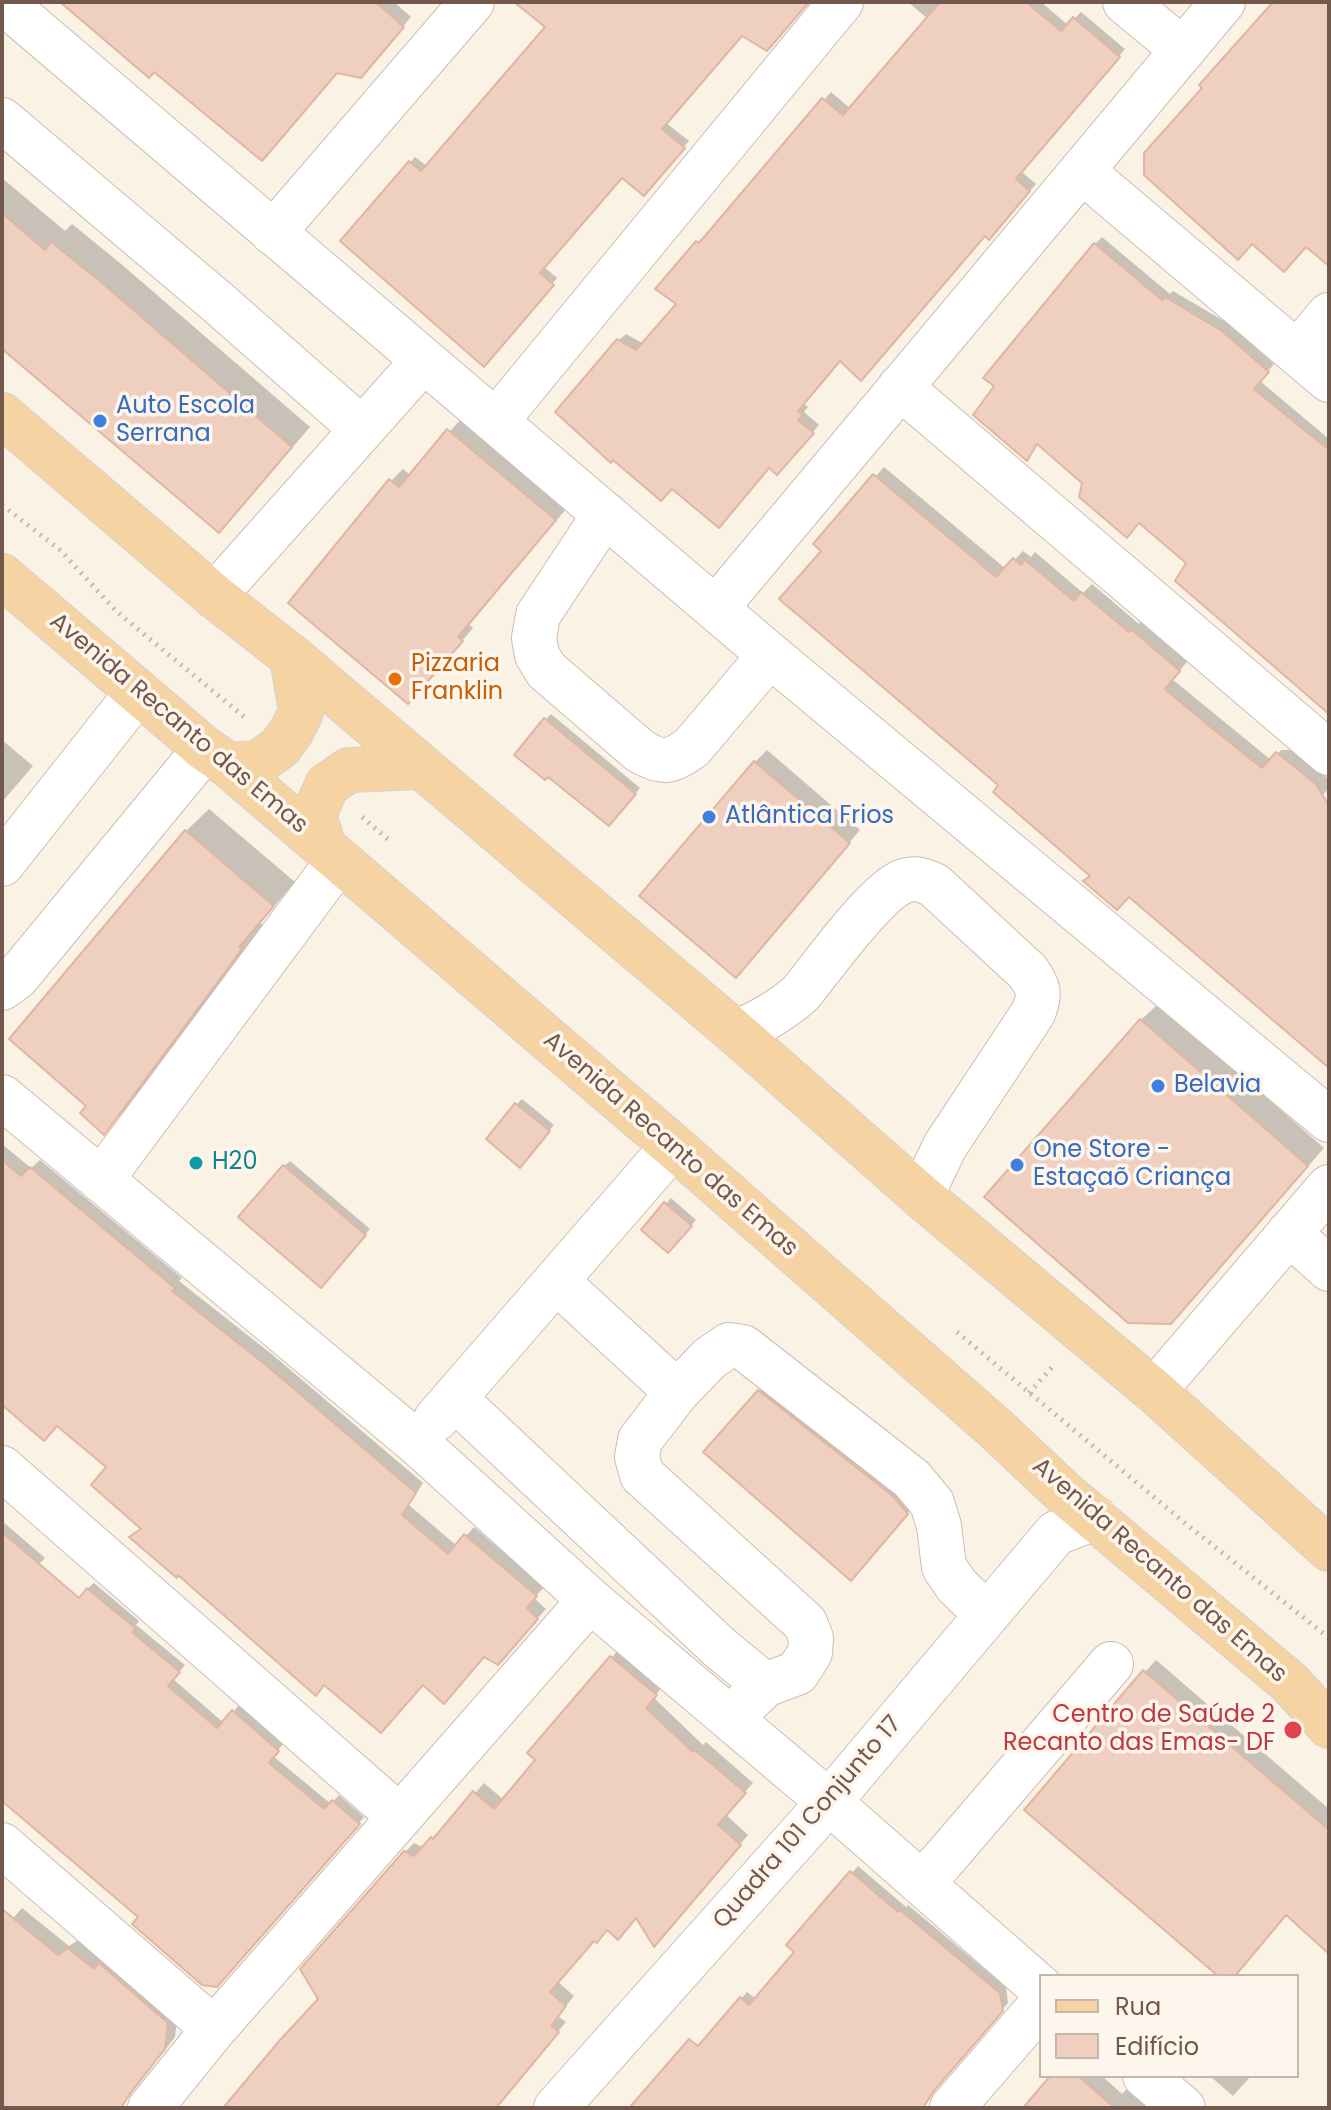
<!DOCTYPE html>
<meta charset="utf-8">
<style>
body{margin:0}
#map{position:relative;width:1331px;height:2110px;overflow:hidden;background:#fbf2e6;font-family:Poppins,sans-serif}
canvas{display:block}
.frame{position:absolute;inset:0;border:4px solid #73584d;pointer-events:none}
.legend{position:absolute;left:1039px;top:1974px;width:260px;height:104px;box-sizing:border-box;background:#fef6ec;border:2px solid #c6b7ac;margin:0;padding:10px 14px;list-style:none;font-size:24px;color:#73584d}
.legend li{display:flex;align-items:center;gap:16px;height:40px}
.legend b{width:40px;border:2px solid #c6b7ac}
</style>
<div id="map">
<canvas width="1331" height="2110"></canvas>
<div class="frame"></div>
<ul class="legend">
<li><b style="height:10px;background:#f5d3a3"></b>Rua</li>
<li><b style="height:22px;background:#efd0c0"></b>Edifício</li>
</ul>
</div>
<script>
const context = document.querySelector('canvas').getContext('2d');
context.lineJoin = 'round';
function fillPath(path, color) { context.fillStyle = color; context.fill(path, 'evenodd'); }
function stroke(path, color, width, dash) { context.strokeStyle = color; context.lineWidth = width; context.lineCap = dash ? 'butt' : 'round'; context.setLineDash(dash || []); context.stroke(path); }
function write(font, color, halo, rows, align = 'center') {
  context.font = font + ' Poppins,sans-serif'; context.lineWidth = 7; context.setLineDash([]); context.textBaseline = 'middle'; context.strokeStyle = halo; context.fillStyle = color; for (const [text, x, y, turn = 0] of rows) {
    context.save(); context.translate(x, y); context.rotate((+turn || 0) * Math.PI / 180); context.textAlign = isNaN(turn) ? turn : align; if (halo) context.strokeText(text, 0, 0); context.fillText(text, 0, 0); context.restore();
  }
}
const shadow = new Path2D(`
 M86 2H394L411 17 369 66 338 71Z
 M528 2H807L742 34 666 123 689 141 649 187 622 175 544 267 557 278 489 359 410 163 415 157 428 167 548 27Z
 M908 2H1041L1068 25 1081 12 1125 49 1022 172 1036 184 995 230 985 234 841 358 803 403 808 407 804 412 819 425 784 466 619 340 626 334 644 344 679 303 698 242 705 235 707 237 831 92 851 109 928 19Z
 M2 178 65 231 72 224 120 263 310 427 238 511 219 530 2 346Z
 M1102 237 1170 294 1173 291 1229 324 1274 364 1260 381 1329 439V694L1189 562 1140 521 1085 483 1038 443 1027 458 1095 244Z
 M461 419 567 508 468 624 473 628 420 690 391 481 403 469 411 476Z
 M884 467 1006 569 1023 551 1031 557 1035 552 1083 593 1092 584 1139 624 1141 621 1188 661 1172 679 1271 760 1281 750H1293L1329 779V788L1317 802 1329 812V1065L1130 895 1092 875 1001 785 823 551 816 544Z
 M551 714 640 788 614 818 548 774 545 720Z
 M2 740 33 766 2 802Z
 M767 750 860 830 747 964 755 762Z
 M209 809 295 882 260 923 263 925 126 1109 104 1132 89 1106 186 831Z
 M1159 1003 1324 1148 1189 1303 1141 1020Z
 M522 1099 554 1125 525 1160 517 1104Z
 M2 1144 31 1168 40 1160 182 1278 179 1281 274 1356 423 1483 409 1505 457 1546 474 1527 544 1587 534 1598 546 1609 506 1654 484 1655 423 1683 325 1684 132 1537 142 1527 108 1467 57 1423 2 1402Z
 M290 1161 370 1229 326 1280 284 1166Z
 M671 1198 696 1220 674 1245 666 1204Z
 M765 1386 913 1507 856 1573 759 1392Z
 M2 1521 45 1558 2 1602Z
 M94 1583 139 1621 136 1625 185 1665 173 1679 224 1723 239 1705 283 1744 273 1756 331 1804 339 1795 364 1817 223 1979 141 1916 2 1785V1688L78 1597Z
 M620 1648 664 1684 654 1698 703 1745 706 1742 753 1783 725 1814 748 1835 663 1935 637 1916 608 1929 594 1939 558 1982 574 1996 558 2016 566 2022 493 2108H225L321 1999 405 1852 414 1843 424 1848 441 1829 443 1830 484 1783 504 1800 537 1760 611 1658Z
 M1156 1660 1329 1809V1952L1287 1913 1233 1976H1221L1145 1672Z
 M858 1866 906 1907 908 1905 1006 1987 1008 2003 939 2083 934 2093 921 2108H771L699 2048 747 1992 756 1999 797 1952 789 1945Z
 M22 1908 69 1946 80 1939 178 2012 175 2037 120 2108H2V1931Z
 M1053 2076H1102L1122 2094 1130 2086 1156 2108H1026Z
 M1210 2076H1251L1233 2096Z`);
const building = new Path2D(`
 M60 2H376L404 27 361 78 337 73 262 161 154 72 149 78Z
 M514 2H809L767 51 742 36 662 129 685 148 644 196 622 178 540 273 554 285 484 367 340 241 409 161 421 171 545 27Z
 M940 2H1026L1061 31 1073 17 1120 57 1016 179 1030 191 989 240 985 236 861 381 840 361 798 411 803 415 798 420 814 433 777 475 769 468 719 528 672 489 661 501 613 460 611 463 555 412 617 339 636 350 676 304 655 289 696 241 699 243 822 98 843 115Z
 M1273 2H1329V266L1306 247 1284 272 1252 244 1238 260 1144 175V153L1202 88 1199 85Z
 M2 213 45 250 51 242 101 282 292 447 219 533 2 349Z
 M1094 243 1162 300 1165 297 1222 331 1269 372 1254 389 1329 450V714L1175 581 1186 563 1139 523 1127 538 1079 497 1082 483 1037 444 1027 461 973 415 994 386 983 378Z
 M447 429 556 520 458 637 463 641 408 704 288 603 389 479 399 487Z
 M873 474 996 577 1013 558 1021 565 1025 560 1074 601 1081 592 1129 632 1131 629 1180 671 1165 689 1213 729 1262 768 1276 752 1316 784 1329 806V1068L1129 897 1117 910 1083 881 1090 876 993 792 998 785 779 599 821 551 813 544Z
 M544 718 636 794 609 826 548 777 545 780 514 755Z
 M754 761 850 843 736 978 639 896Z
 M185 830 274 906 239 947 242 949 104 1135 80 1113 86 1106 9 1039Z
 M1140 1019 1308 1166 1171 1324 1128 1323 984 1197Z
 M515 1103 550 1131 520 1168 486 1139Z
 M2 1160 21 1176 30 1167 175 1288 172 1291 266 1365 416 1493 402 1515 448 1554 464 1534 537 1596 527 1608 538 1619 498 1665 484 1657 444 1704 423 1685 381 1733 324 1685 316 1696 178 1575 177 1578 129 1537 141 1529 91 1485 106 1467 57 1426 44 1441 2 1405Z
 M283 1165 366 1235 321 1288 238 1217Z
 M664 1202 692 1226 668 1253 641 1230Z
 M758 1390 894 1497 908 1514 851 1581 703 1452Z
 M2 1532 79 1598 87 1588 135 1628 132 1632 180 1672 168 1686 217 1728 232 1710 279 1751 269 1763 324 1809 332 1800 360 1824 217 1987 202 1985 132 1924 138 1917 2 1801Z
 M610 1656 657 1695 646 1708 693 1752 695 1750 746 1793 718 1825 741 1845 654 1947 636 1918 618 1940 607 1930 597 1943 594 1941 550 1992 566 2006 551 2026 559 2032 496 2108H223L280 2040 318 1999 300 1969 404 1851 414 1856 431 1837 433 1839 473 1791 494 1809 535 1760 527 1753Z
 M1143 1670 1329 1830V1954L1286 1915 1235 1976H1218L1024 1810Z
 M850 1871 898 1912 900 1910 1000 1993 1003 2011 933 2092 923 2108H629L689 2039 698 2046 740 1997 749 2005 794 1952 786 1945Z
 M2 1909 58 1955 68 1948 94 1969 99 1963 168 2023 165 2049 131 2092 121 2108H2Z
 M1050 2076H1078L1115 2108H1023Z`);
const path = new Path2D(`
 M2 505 60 550 117 612 248 720
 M362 817 391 842
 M957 1332 1180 1519 1329 1638
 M1029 1393 1054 1365`);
const minor = new Path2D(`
 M3 2 770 655 1329 1120
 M1125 2 1183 50
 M2 120 215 300 362 429
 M1082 171 1329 380
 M273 233 472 2
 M1298 352 1329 315
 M900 387 1329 753
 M496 421 841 2
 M605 514 538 615 534 638 537 655 546 670 640 751C662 764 671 763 692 747L770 655
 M214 596 423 361
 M716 608 1223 2
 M2 864 138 692
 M2 988 17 977 205 749
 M736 1033C760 1022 781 1011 801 993 822 967 876 891 904 881 915 877 923 880 934 885L1028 972C1039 989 1041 993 1033 1013L945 1146 921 1196
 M2 1097 416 1442 590 1600 829 1802 1041 1988
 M101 1180 339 860
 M1289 1233 1329 1269
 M556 1281 677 1392 640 1440 637 1457 642 1475 805 1623 811 1638 810 1653 797 1673 765 1685
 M1154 1391 1329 1187
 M677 1392 710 1358 729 1345 743 1347 912 1479 932 1503 939 1526 944 1567 957 1586 987 1615
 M454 1398 720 1648 765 1685 743 1706
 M436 1419 673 1146
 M2 1468 400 1817
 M2 1845 214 2029
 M921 1883 943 1860 1111 1664
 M1145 2076 1183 2108
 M150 2108 214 2029 590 1600
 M556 2108 829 1802 1056 1533 1095 1518
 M952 2108 1041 2005`);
const major = new Path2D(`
 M2 415 214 596 292 657 736 1033 921 1196 1154 1391 1329 1549
 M2 576 205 749 228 765 673 1146 995 1428 1063 1492 1289 1682 1329 1726
 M228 765 258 763 280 747 291 732 301 712 292 657
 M324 847 314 815 327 785 349 770 420 767`);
const markers = [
 [100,421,8,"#3f7fe0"],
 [395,679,8,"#e8710a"],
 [709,817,8,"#3f7fe0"],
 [1158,1086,8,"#3f7fe0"],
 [196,1163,8,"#0f9aa8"],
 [1017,1165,8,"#3f7fe0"],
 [1293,1730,10,"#e0444e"]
];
const shopNames = [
 ["Auto Escola",116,407],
 ["Serrana",116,435],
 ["Atlântica Frios",725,817],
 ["Belavia",1174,1086],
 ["One Store -",1033,1151],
 ["Estaçaõ Criança",1033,1179]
];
const foodNames = [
 ["Pizzaria",411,665],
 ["Franklin",411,693]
];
const streetNames = [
 ["Avenida Recanto das Emas",178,724,40],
 ["Avenida Recanto das Emas",670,1145,41],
 ["Avenida Recanto das Emas",1159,1571,41],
 ["Quadra 101 Conjunto 17",808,1823,-49]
];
const cultureNames = [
 ["H20",212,1163]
];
const healthNames = [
 ["Centro de Saúde 2",1275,1716],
 ["Recanto das Emas- DF",1275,1744]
];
fillPath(shadow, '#0003');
fillPath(building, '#efd0c0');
stroke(building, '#e0b6a1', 2);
stroke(minor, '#cebcb0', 46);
stroke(major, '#d8d0cd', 46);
stroke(path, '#d3b4a3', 5, [2, 6]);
stroke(minor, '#fff', 44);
stroke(major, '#f5d3a3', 44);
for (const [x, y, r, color] of markers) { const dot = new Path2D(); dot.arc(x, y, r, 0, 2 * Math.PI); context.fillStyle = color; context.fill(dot); stroke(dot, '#fef6ec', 3); }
write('24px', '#366cbe', '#fef6ec', shopNames, 'left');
write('24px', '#c56008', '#fef6ec', foodNames, 'left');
write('24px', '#73584d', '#fef6ec', streetNames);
write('24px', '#0d838f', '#fef6ec', cultureNames, 'left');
write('24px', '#be3a42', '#fef6ec', healthNames, 'right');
</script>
